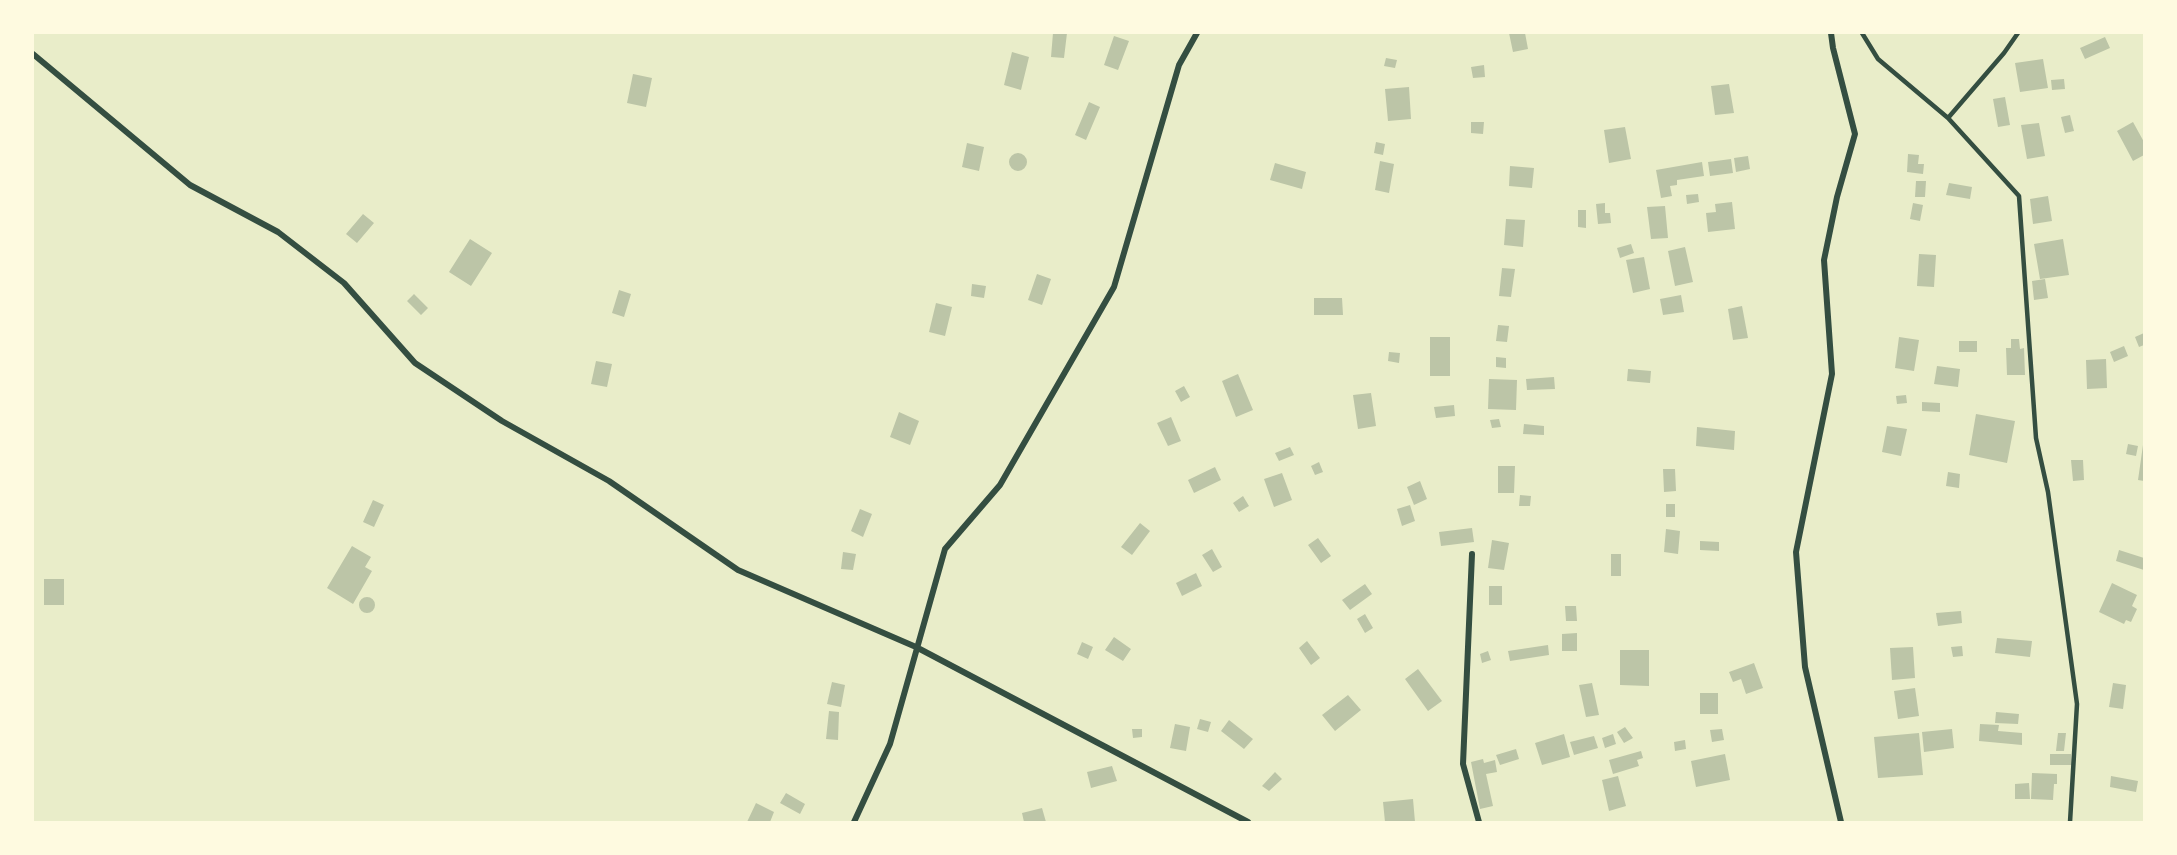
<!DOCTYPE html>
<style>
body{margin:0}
#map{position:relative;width:2177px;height:855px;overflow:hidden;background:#e9edc9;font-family:Lato,sans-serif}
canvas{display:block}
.frame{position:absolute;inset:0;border:34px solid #fefae0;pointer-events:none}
</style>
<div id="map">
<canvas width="2177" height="855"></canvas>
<div class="frame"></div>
</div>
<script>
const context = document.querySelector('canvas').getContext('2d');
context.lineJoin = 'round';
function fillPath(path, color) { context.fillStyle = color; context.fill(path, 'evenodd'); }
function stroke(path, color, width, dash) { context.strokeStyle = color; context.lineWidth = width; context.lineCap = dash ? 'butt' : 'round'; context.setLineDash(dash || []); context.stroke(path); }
const building = new Path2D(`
 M1053 33H1067L1064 58 1051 57Z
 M1509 33H1525L1528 49 1513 52Z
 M1114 36 1129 41 1118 70 1104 65Z
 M2105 37 2110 48 2085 59 2080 48Z
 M1012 52 1029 57 1021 90 1004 85Z
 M1386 58 1397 60 1395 68 1384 66Z
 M2043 59 2048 88 2020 92 2015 63Z
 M1484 65 1485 77 1473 78 1471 67Z
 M633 74 652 78 646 107 627 103Z
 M2064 79 2065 89 2052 90 2051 80Z
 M1729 84 1734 113 1715 115 1711 86Z
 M1409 87 1411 119 1388 121 1385 89Z
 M2005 97 2010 125 1998 127 1993 99Z
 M1089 102 1100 107 1086 140 1075 135Z
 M2070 115 2074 131 2065 133 2061 117Z
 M1471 122H1484L1483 134 1471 133Z
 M2133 122 2144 142V155L2133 161 2117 131Z
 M2039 123 2045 156 2027 159 2021 125Z
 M1625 127 1631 159 1609 163 1604 130Z
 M1376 142 1385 144 1383 155 1374 153Z
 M967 143 984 147 979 171 962 167Z
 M1009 162a9 9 0 1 1 18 0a9 9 0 1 1-18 0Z
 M1908 154 1919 155 1918 164H1924L1923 174 1907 172Z
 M1748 156 1750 169 1736 172 1734 158Z
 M1731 159 1733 173 1710 176 1708 162Z
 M1380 161 1394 164 1389 193 1375 190Z
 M1702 162 1704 176 1677 180V185L1670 186 1672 196 1661 198 1656 170Z
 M1275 163 1306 172 1302 189 1270 180Z
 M1510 166 1534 168 1532 188 1509 186Z
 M1916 181H1926L1925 197H1915Z
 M1949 183 1972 187 1970 199 1946 195Z
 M1698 194 1699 202 1687 204 1686 195Z
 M2048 196 2052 221 2033 224 2030 199Z
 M1732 202 1735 229 1708 232 1706 213 1716 212 1715 204Z
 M1605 203V213H1610L1611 223 1598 224 1596 204Z
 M1913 203 1923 205 1920 221 1910 219Z
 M1665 206 1668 238 1651 239 1647 207Z
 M1578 210H1586V228L1578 227Z
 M363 214 374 223 357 243 346 234Z
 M1506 219 1525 220 1523 247 1504 245Z
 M470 239 492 253 471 286 449 272Z
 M2063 239 2069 275 2040 279 2034 244Z
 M1631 244 1634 253 1620 258 1617 248Z
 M1685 247 1693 282 1675 286 1668 251Z
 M1919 254 1936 255 1934 287 1917 286Z
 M1644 257 1650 289 1633 293 1626 260Z
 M1502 268 1515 269 1511 297 1499 296Z
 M1037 274 1051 279 1042 305 1028 300Z
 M2045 279 2048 298 2034 300 2032 281Z
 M972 284 986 286 984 298 971 296Z
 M619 290 631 294 624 317 612 313Z
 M414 294 428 308 421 315 407 301Z
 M1681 295 1684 312 1663 315 1660 299Z
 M1314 298H1342L1343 315H1314Z
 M936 303 952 307 945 336 929 332Z
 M1742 306 1748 338 1733 340 1728 309Z
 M1498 325 1509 326 1507 342 1496 341Z
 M2144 333V345L2139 347 2135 337Z
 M1430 337H1450V376H1430Z
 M1899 337 1919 340 1914 371 1895 368Z
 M2011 339H2019L2020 349 2024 348 2025 375H2007L2006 348H2011Z
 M1959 341H1977V352H1959Z
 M2124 346 2128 356 2114 362 2110 352Z
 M1389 352 1400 353 1399 363 1388 361Z
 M1496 357 1506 358V368L1496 367Z
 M2106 359 2107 388 2087 389 2086 360Z
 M596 361 612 364 607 387 591 384Z
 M1937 366 1960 369 1958 387 1934 384Z
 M1628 369 1651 371 1650 383 1627 381Z
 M1238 374 1253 410 1236 417 1222 381Z
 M1554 377 1555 389 1527 390 1526 379Z
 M1489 379 1517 380 1516 410 1488 409Z
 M1184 386 1190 397 1181 402 1175 391Z
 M1371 393 1376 426 1358 429 1353 395Z
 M1906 395 1907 403 1897 404 1896 396Z
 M1922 402 1940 403V412L1922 411Z
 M1454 405 1455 416 1436 418 1434 407Z
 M899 412 919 421 910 445 890 437Z
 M1976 414 2015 421 2007 463 1969 455Z
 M1171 417 1181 441 1168 446 1157 423Z
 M1499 419 1501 427 1492 428 1490 420Z
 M1524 424 1544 426V435L1523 434Z
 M1887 426 1907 429 1901 456 1882 452Z
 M1697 427 1735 431 1734 450 1696 446Z
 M2128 444 2138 446 2136 456 2126 454Z
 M2143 445H2144V481L2138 480Z
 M1290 447 1294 455 1279 461 1275 453Z
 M2071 460H2083L2084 480 2073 481Z
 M1319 462 1323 472 1315 475 1311 466Z
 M1498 466H1515L1514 493H1498Z
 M1215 467 1221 480 1194 493 1188 480Z
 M1663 469H1675L1676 491 1664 492Z
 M1948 472 1960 474 1959 488 1946 486Z
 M1282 473 1292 500 1274 507 1264 479Z
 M1420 481 1427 499 1414 505 1407 487Z
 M1520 495 1531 496 1530 506H1519Z
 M1243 496 1249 506 1239 512 1233 503Z
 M373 500 384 505 374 527 363 522Z
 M1666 504H1675V517H1666Z
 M1410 505 1415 521 1402 526 1397 509Z
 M860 509 872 514 863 537 851 531Z
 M1140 523 1150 531 1132 555 1121 547Z
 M1472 528 1474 542 1441 546 1439 532Z
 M1666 529 1680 531 1678 554 1664 552Z
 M1318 538 1331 556 1321 563 1308 545Z
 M1492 540 1509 543 1504 570 1488 568Z
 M1700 541 1719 542V551L1700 550Z
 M352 546 371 557 365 567 372 571 353 604 327 588Z
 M1212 549 1222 567 1213 572 1202 555Z
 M2119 550 2144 558V570L2116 561Z
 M843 552 856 554 853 570 841 569Z
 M1611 554H1621V576H1611Z
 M1196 573 1202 586 1182 596 1176 583Z
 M44 579H64V605H44Z
 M2112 583 2137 595 2132 606 2137 609 2131 622 2126 620 2124 624 2099 612Z
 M1365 584 1372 594 1350 610 1342 600Z
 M1489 586H1502V605H1489Z
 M359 605a8 8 0 1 1 16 0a8 8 0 1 1-16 0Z
 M1565 606H1576L1577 621H1566Z
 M1961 611 1962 623 1938 626 1936 613Z
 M1365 614 1373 628 1365 633 1357 619Z
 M1577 633V651H1562V634Z
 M1114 637 1131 649 1123 661 1105 650Z
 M1997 638 2032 641 2030 657 1995 653Z
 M1307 641 1320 658 1311 665 1299 648Z
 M1082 642 1093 647 1088 659 1077 654Z
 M1548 645 1549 655 1510 661 1508 651Z
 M1962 646 1963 656 1953 657 1951 647Z
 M1913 647 1915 678 1892 680 1890 648Z
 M1620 650H1649V686L1620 685Z
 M1488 651 1491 660 1482 663 1480 654Z
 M1754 663 1763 688 1746 694 1741 679 1733 682 1729 672Z
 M1418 669 1442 701 1428 711 1405 679Z
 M832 682 845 685 841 707 827 704Z
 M1592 683 1599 715 1586 717 1579 685Z
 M2113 683 2126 685 2123 709 2109 707Z
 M1915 688 1919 716 1898 719 1894 691Z
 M1700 693H1718V714H1700Z
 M1348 695 1361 710 1335 731 1322 715Z
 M829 711 839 712 838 740 826 739Z
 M1996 712 2019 714 2018 724 1995 723Z
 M1200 719 1211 722 1208 732 1197 729Z
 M1229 720 1253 739 1244 749 1221 731Z
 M1175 724 1190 727 1186 751 1170 748Z
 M1980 724 1999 725 1998 731 2022 733V745L1979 741Z
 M1625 727 1633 738 1624 743 1617 732Z
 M1132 729H1142V737L1133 738Z
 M1722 729 1724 740 1712 742 1710 730Z
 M1952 729 1954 748 1924 752 1922 732Z
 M1919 733 1923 775 1878 778 1874 737Z
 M2058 733H2066L2064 751H2056Z
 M1564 734 1570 757 1542 765 1535 743Z
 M1613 734 1616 744 1605 748 1602 738Z
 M1594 736 1598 748 1574 755 1570 742Z
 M1685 740 1686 749 1675 751 1674 742Z
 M1516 749 1519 759 1500 765 1496 755Z
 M1641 751 1643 758 1637 760 1639 766 1613 774 1609 760Z
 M1725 754 1730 780 1696 787 1691 761Z
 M2050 754H2071L2072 765H2050Z
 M1483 759 1484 763 1495 760 1497 772 1486 774 1493 806 1480 809 1471 762Z
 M1112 766 1117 781 1091 788 1087 772Z
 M1275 772 1282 779 1269 791 1262 786Z
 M2032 773 2057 774V784H2054L2053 800 2031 799Z
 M1618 776 1626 806 1609 811 1602 780Z
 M2111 776 2138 781 2136 792 2110 787Z
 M2029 783 2030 799H2015V784Z
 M786 793 805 804 800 814 780 803Z
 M1413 799 1415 822H1385L1383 802Z
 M756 803 774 812 770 822H747Z
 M1042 808 1046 822H1024L1022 813Z`);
const service = new Path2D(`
 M1862 33 1878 59 1948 118 2019 196 2036 438 2048 492 2077 704 2070 822
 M1948 118 2004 53 2018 33`);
const minor = new Path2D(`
 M1831 33 1833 48 1855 134 1837 197 1824 260 1832 374 1796 552 1805 667 1841 822
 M33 54 190 185 278 232 344 283 415 363 502 421 609 481 738 570 916 647 1248 822
 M1472 554 1463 764 1479 822
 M854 822 890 744 945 549 1000 485 1114 287 1179 65 1197 33`);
fillPath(building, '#bcc5a7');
stroke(service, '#344e41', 4.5);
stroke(minor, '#344e41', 6);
</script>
